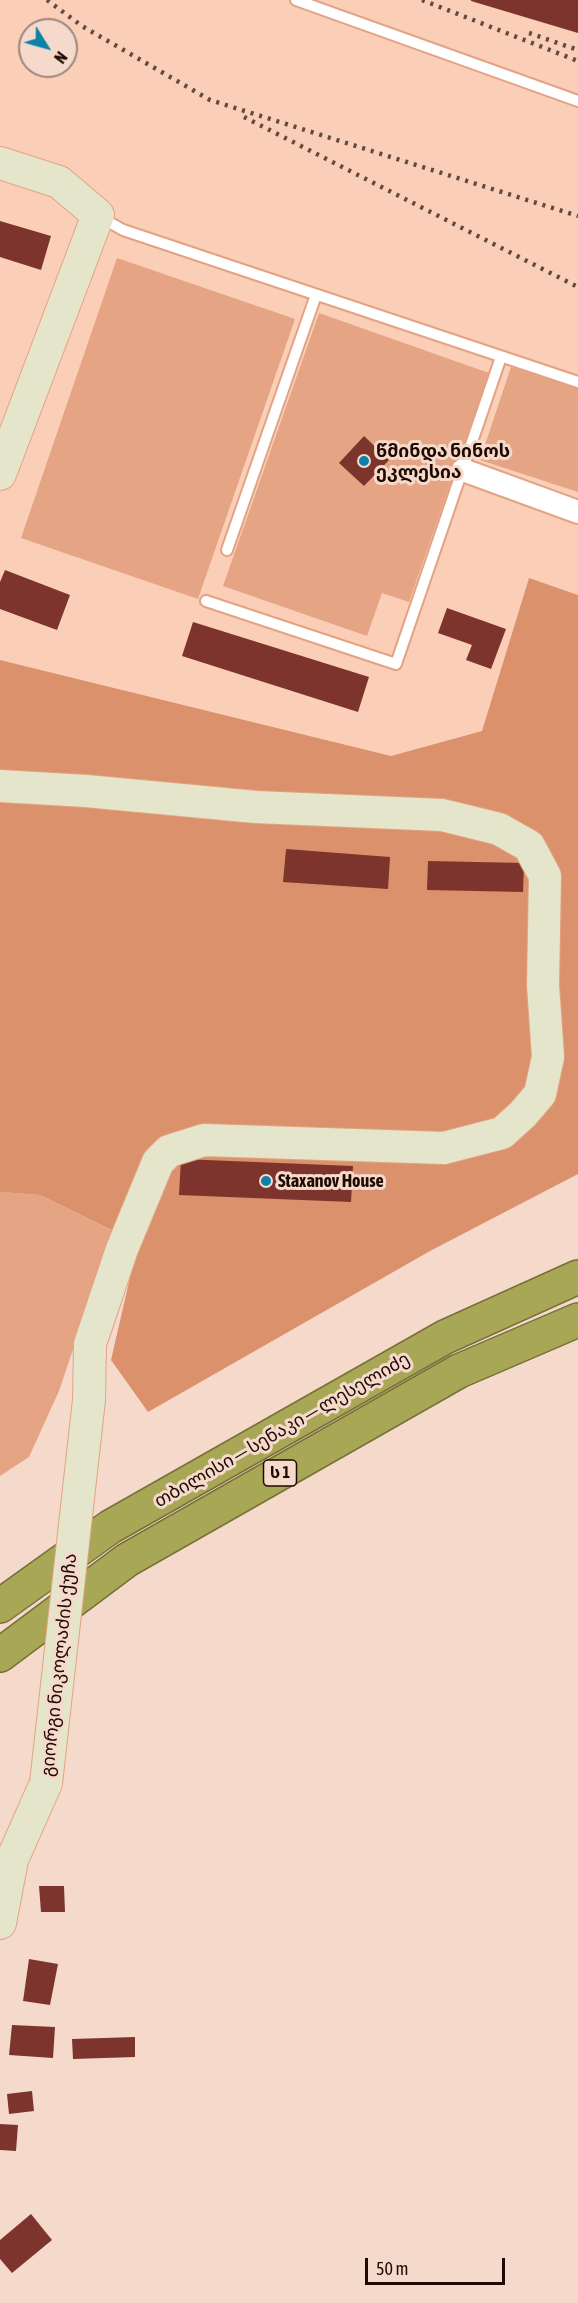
<!DOCTYPE html>
<meta charset="utf-8">
<style>
body{margin:0}
#map{position:relative;width:578px;height:2303px;overflow:hidden;background:#f5dacc;font-family:"Asap Condensed",sans-serif}
canvas{display:block}
.north{position:absolute;left:18px;top:18px;width:60px;height:60px;box-sizing:border-box;background:#f5dacc;border:2px solid #9f867b;border-radius:50%;rotate:127deg;font-size:16px;font-weight:700;line-height:24px;text-align:center;color:#1f0901}
.north::after{content:'';display:block;margin:auto;width:21px;height:27px;background:#0d82a8;clip-path:polygon(50% 0,100% 100%,50% 72%,0 100%)}
.scale{position:absolute;left:365px;top:2258px;width:140px;height:27px;box-sizing:border-box;border:3px solid #1f0901;border-top:0;padding-left:8px;font-size:18px;line-height:21px;white-space:nowrap;color:#1f0901;-webkit-text-stroke:4px #f5dacc;paint-order:stroke}
</style>
<div id="map">
<canvas width="578" height="2303"></canvas>
<div class="north">N</div>
<div class="scale">50 m</div>
</div>
<script>
const context = document.querySelector('canvas').getContext('2d');
context.lineJoin = 'round';
function fillPath(path, color) { context.fillStyle = color; context.fill(path, 'evenodd'); }
function stroke(path, color, width, dash) { context.strokeStyle = color; context.lineWidth = width; context.lineCap = dash ? 'butt' : 'round'; context.setLineDash(dash || []); context.stroke(path); }
function write(font, color, halo, rows, align = 'center') {
  context.font = font + ' "Asap Condensed","Noto Sans Georgian",sans-serif'; context.lineWidth = 6; context.setLineDash([]); context.textBaseline = 'middle'; context.strokeStyle = halo; context.fillStyle = color; for (const [text, x, y, turn = 0] of rows) {
    context.save(); context.translate(x, y); context.rotate((+turn || 0) * Math.PI / 180); context.textAlign = isNaN(turn) ? turn : align; if (halo) context.strokeText(text, 0, 0); context.fillText(text, 0, 0); context.restore();
  }
}
const built = new Path2D(`
 M0 0H578V595L529 578 482 731 391 756 0 660ZM30 30H66V66H30ZM489 373 409 601 382 592Z`);
const green = new Path2D(`
 M117 258 295 319 198 599 21 538Z
 M319 313 489 373 409 602 382 593 367 636 223 586Z
 M511 367 578 389V492L480 460Z
 M0 1192 40 1195 113 1231 59 1391 29 1457 0 1476Z`);
const forest = new Path2D(`
 M529 578 578 595V1174L430 1251 148 1412 111 1360 138 1243 40 1195 0 1192V660L391 756 482 731Z`);
const building = new Path2D(`
 M578 0V33L471 1V0Z
 M0 221 51 236 41 270 0 257Z
 M364 436 389 460 364 486 339 463Z
 M5 570 70 595 57 630 0 609V582Z
 M447 608 506 629 491 669 466 660 472 645 438 633Z
 M193 622 369 677 358 712 182 656Z
 M286 849 390 857 388 889 283 882Z
 M428 861 524 863 523 892 427 890Z
 M181 1159 353 1166 351 1202 179 1195Z
 M39 1886H64L65 1912H41Z
 M29 1959 58 1964 50 2005 23 2001Z
 M12 2025 55 2027 53 2058 9 2055Z
 M135 2037V2057L73 2059 72 2039Z
 M32 2091 34 2111 9 2114 7 2094Z
 M0 2124 18 2125 16 2151 0 2150Z
 M31 2214 52 2240 12 2273 0 2259V2240Z`);
const lane = new Path2D(`
 M296 0 578 101
 M100 217 123 230 578 382
 M227 550 316 295
 M206 601 396 664 501 357`);
const street = new Path2D(`
 M463 470 578 512`);
const secondary = new Path2D(`
 M0 163 59 182 98 215 0 474
 M0 786 86 791 256 807 442 815 499 829 529 846 545 876 543 985 548 1057 540 1094 523 1114 502 1133 444 1148 204 1140 169 1151 158 1162 122 1249 90 1344 89 1400
 M0 1923 12 1860 46 1783`);
const highway = new Path2D(`
 M0 1606 110 1527 445 1337 578 1277
 M0 1655 127 1560 459 1371 578 1320`);
const rail = new Path2D(`
 M47 0 82 26 210 100 578 216
 M422 0 578 61
 M529 33 578 50
 M244 117 578 287`);
const secondaryBridge = new Path2D(`
 M46 1783 89 1400`);
const markers = [
 [364,461,6,"#0d82a8"],
 [266,1181,6,"#0d82a8"]
];
const shields = [
 [280,1473,33]
];
const shieldNames = [
 ["ს 1",280,1473]
];
const poiNames = [
 ["წმინდა ნინოს",376,451],
 ["ეკლესია",376,472],
 ["Staxanov House",278,1181]
];
const streetNames = [
 ["თბილისი — სენაკი — ლესელიძე",282,1430,-30],
 ["გიორგი ნიკოლაძის ქუჩა",59,1665,-84]
];
fillPath(built, '#fbceb8');
fillPath(green, '#e5a483');
fillPath(forest, '#da916c');
fillPath(building, '#7c342d');
stroke(lane, '#e3a382', 14);
stroke(street, '#e3a382', 26);
stroke(secondary, '#e3a382', 34);
stroke(highway, '#787038', 36);
stroke(lane, '#fff', 10);
stroke(street, '#fff', 22);
stroke(secondary, '#e5e5cc', 32);
stroke(highway, '#a8a756', 33);
stroke(rail, '#614a40', 4.5, [3, 6]);
stroke(secondaryBridge, '#e3a382', 34, []);
stroke(secondaryBridge, '#e5e5cc', 32);
for (const [x, y, r, color] of markers) { const dot = new Path2D(); dot.arc(x, y, r, 0, 2 * Math.PI); context.fillStyle = color; context.fill(dot); stroke(dot, '#f5dacc', 2); }
for (const [x, y, w] of shields) { const box = new Path2D(); box.roundRect(x - w / 2, y - 13, w, 26, 4.5); context.fillStyle = '#f5dacc'; context.fill(box); stroke(box, '#1f0901', 1.5); }
write('bold 16px', '#1f0901', null, shieldNames);
write('bold 18px', '#1f0901', '#f5dacc', poiNames, 'left');
write('18px', '#1f0901', '#f5dacc', streetNames);
</script>
